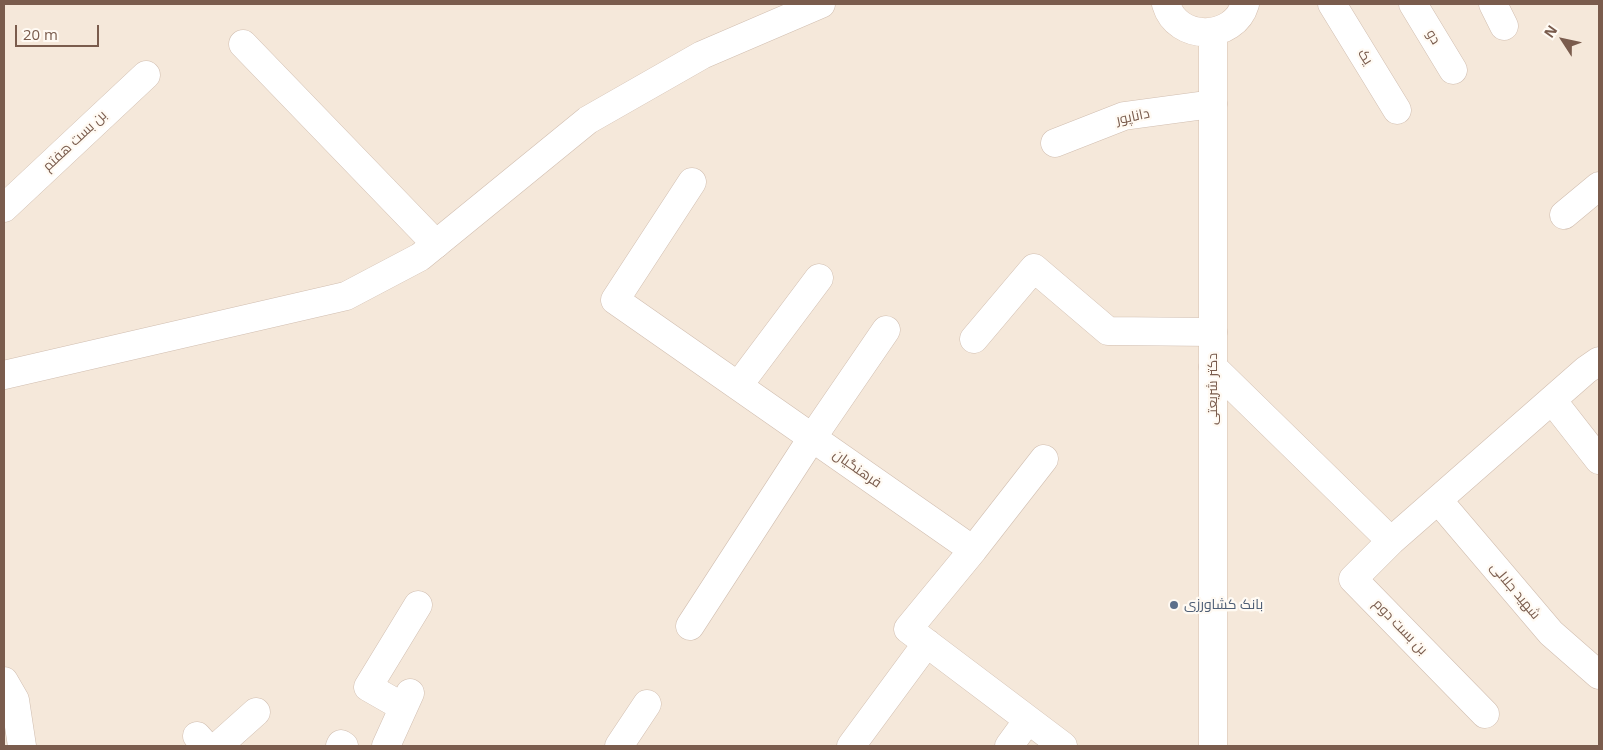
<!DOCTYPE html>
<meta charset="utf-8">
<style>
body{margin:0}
#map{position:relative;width:1603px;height:750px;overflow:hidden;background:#fdf6ec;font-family:"Open Sans",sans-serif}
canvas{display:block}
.frame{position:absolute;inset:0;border:5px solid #7a5c4d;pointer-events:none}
.north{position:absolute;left:1538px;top:15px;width:50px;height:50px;-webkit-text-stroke:4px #fffaf3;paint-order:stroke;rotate:305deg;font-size:14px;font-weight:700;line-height:20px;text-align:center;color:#7a5c4d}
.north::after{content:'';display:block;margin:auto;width:18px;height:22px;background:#7a5c4d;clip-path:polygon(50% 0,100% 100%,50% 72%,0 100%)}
.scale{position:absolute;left:15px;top:25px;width:84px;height:22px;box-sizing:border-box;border:2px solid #7a5c4d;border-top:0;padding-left:6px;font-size:15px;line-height:18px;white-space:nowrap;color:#7a5c4d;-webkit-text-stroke:4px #fffaf3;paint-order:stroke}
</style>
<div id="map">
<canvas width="1603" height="750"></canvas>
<div class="frame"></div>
<div class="north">N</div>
<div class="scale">20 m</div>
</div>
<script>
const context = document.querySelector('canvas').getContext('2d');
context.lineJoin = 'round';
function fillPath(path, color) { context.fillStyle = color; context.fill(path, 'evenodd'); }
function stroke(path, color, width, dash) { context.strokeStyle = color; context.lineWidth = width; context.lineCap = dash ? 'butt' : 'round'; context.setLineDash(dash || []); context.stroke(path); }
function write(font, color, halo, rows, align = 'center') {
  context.font = font + ' "Open Sans",Cairo,sans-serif'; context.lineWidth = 4.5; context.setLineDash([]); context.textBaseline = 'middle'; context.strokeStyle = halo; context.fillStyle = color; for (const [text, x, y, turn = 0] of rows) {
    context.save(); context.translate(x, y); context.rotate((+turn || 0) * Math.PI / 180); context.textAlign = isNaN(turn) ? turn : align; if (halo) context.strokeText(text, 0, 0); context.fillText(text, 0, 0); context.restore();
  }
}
const residential = new Path2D(`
 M4 4H1599V746H4Z`);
const minor = new Path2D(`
 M1332 4 1397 110
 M1413 4 1453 70
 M1493 4 1504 26
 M243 44 436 244
 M1055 143 1124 116 1213 104
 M692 182 615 300 973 550 908 629 1063 746
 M4 208 146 75
 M1564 215 1599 186
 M974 339 1034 268 1108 331 1213 332
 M1213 367 1391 541 1586 370 1599 361
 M738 386 819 278
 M1552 400 1599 460
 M1438 500 1551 633 1599 675
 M1391 541 1353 579 1485 714
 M973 550 1044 459
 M690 626 812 438 886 330
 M403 707 368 687 418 605
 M197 736 206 746
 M218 746 256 712
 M340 746 341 744 344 746
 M386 746 410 693
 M619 746 647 704
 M851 746 927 643
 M1009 746 1028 720`);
const tertiary = new Path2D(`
 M4 375 346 296 420 257 588 120 702 55 821 4
 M4 681 15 700 22 746`);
const secondary = new Path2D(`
 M1166 4C1177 42 1234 41 1245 4
 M1213 746V33`);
const markers = [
 [1174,605,5,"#5c6f8a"]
];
const streetNames = [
 ["دو",1433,37,59],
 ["یک",1365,57,58],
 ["داناپور",1133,117,-12],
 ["بن بست هفتم",75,141,-43],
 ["دکتر شریعتی",1213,389,-90],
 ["فرهنگیان",857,469,35],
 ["شهید جلالی",1515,591,50],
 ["بن بست دوم",1400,627,46]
];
const serviceNames = [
 ["بانک کشاورزی",1184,605]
];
fillPath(residential, '#f5e8da');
stroke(minor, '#d1beb0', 29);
stroke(tertiary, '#d1beb0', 29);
stroke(secondary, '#d6c0b0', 29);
stroke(minor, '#fff', 28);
stroke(tertiary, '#fff', 28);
stroke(secondary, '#fff', 28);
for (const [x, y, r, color] of markers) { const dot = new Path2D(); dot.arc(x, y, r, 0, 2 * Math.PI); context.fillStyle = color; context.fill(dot); stroke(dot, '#fffaf3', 2); }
write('14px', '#7a5c4d', '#fffaf3', streetNames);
write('14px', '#4e5e75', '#fffaf3', serviceNames, 'left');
</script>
